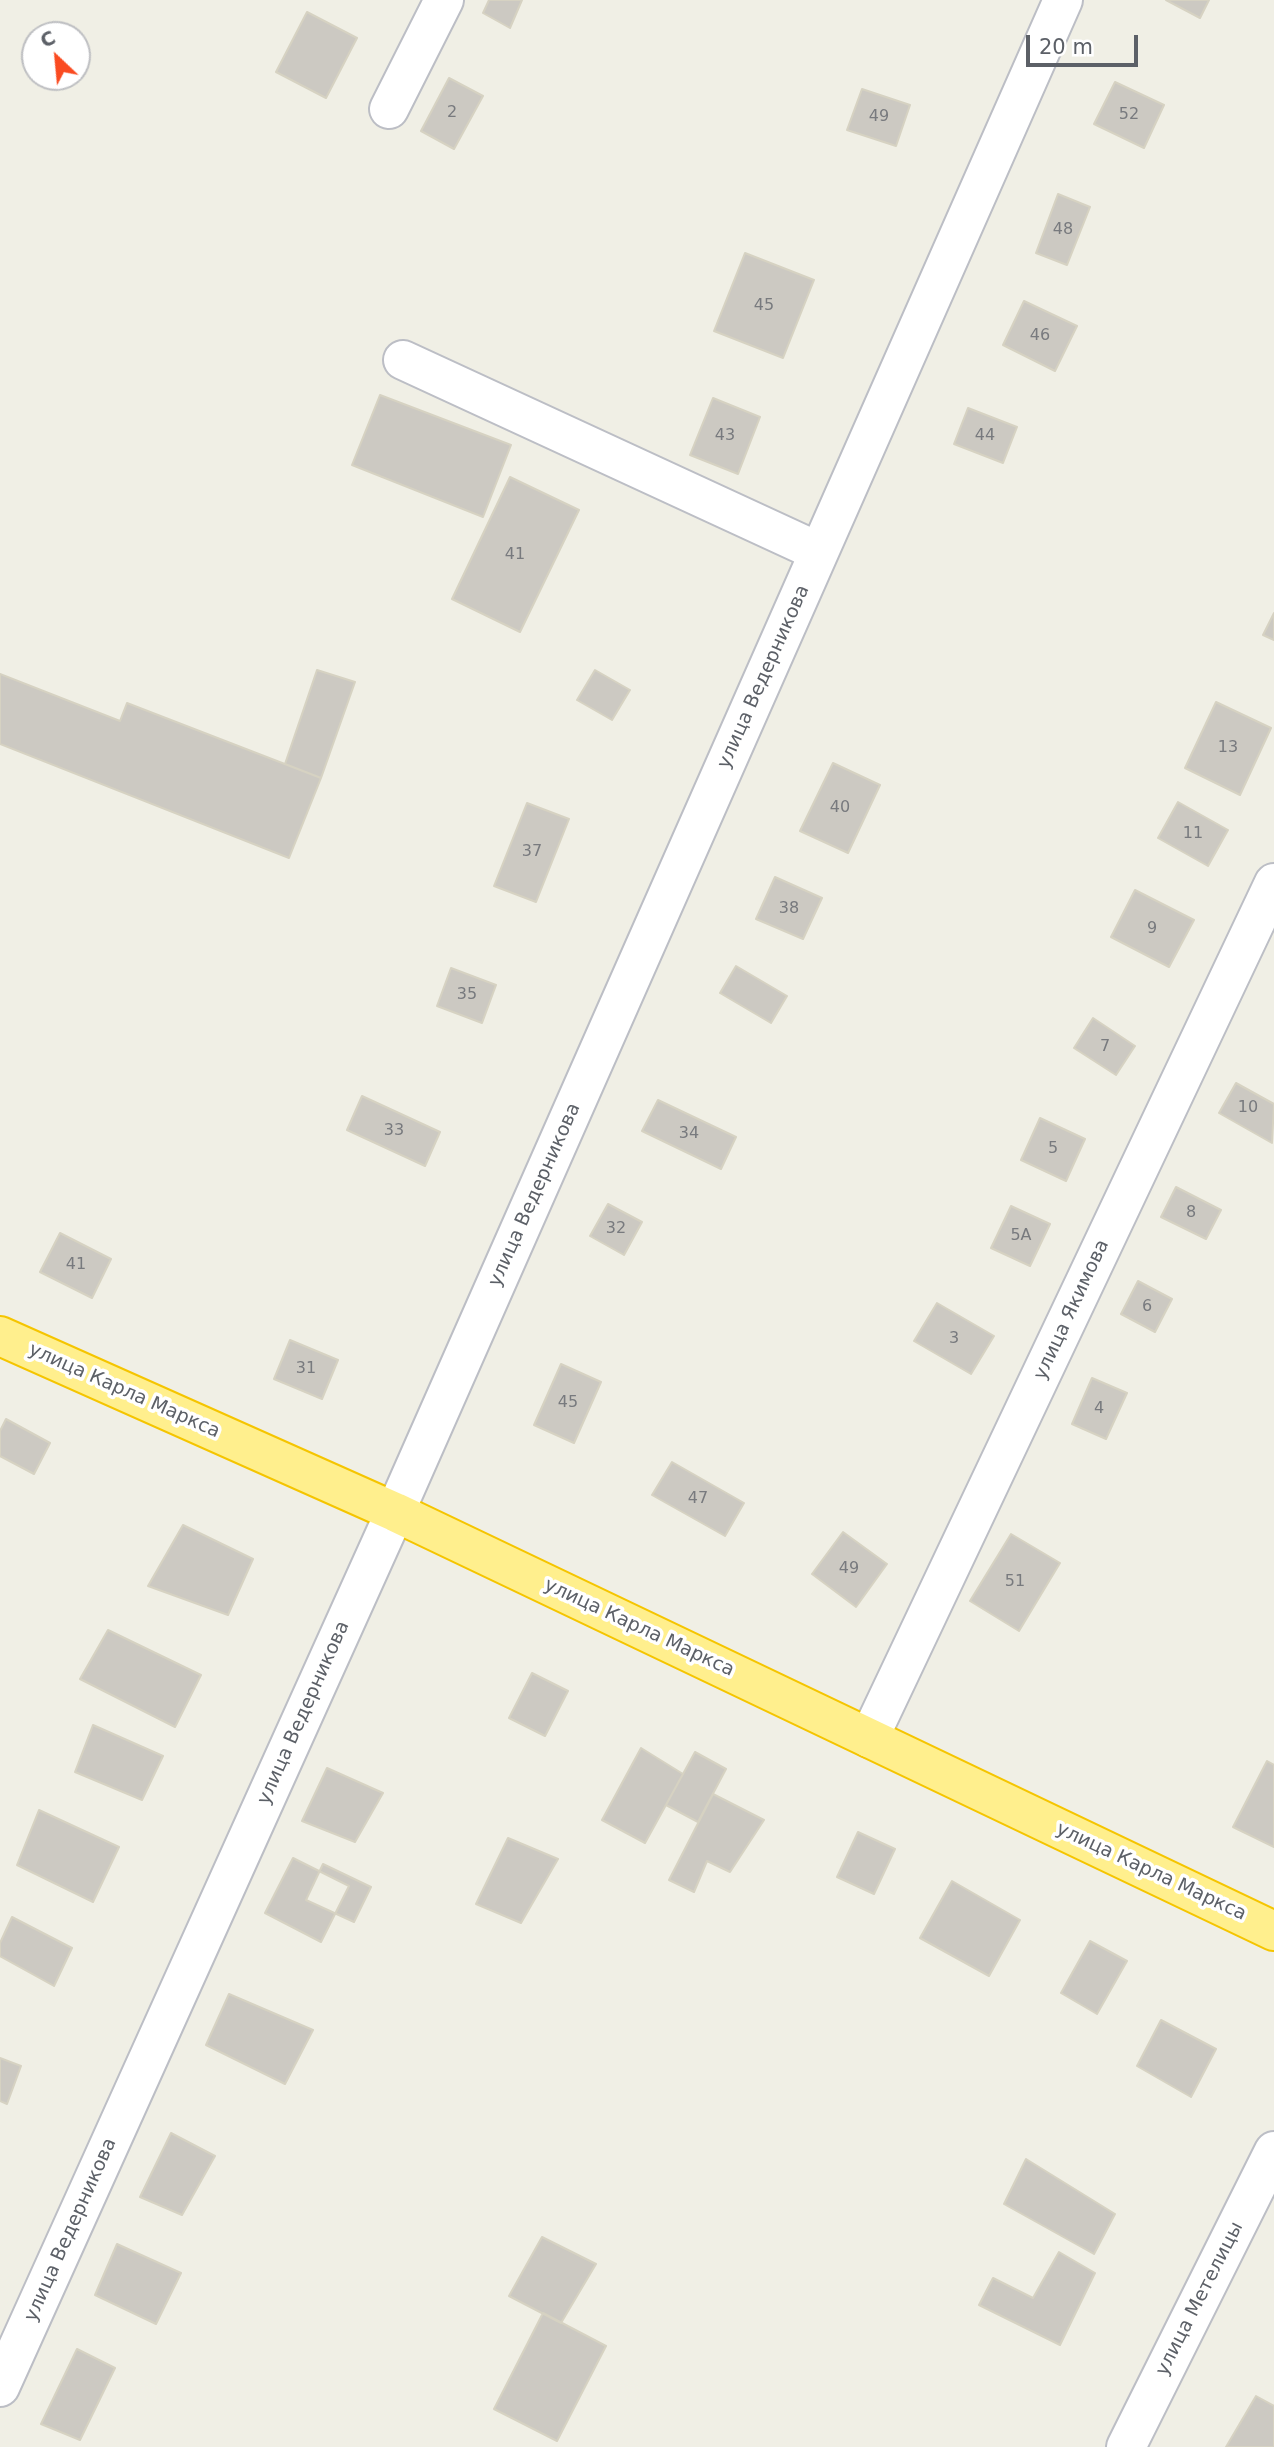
<!DOCTYPE html>
<meta charset="utf-8">
<style>
body{margin:0}
#map{position:relative;width:1274px;height:2447px;overflow:hidden;background:#f0efe5;font-family:"DejaVu Sans",sans-serif}
canvas{display:block}
.north{position:absolute;left:21px;top:21px;width:70px;height:70px;box-sizing:border-box;background:#fff;border:2px solid #bebfc2;border-radius:50%;rotate:334deg;font-size:19px;font-weight:700;line-height:28px;text-align:center;color:#5c6067}
.north::after{content:'';display:block;margin:auto;width:24px;height:32px;background:#fa4b21;clip-path:polygon(50% 0,100% 100%,50% 72%,0 100%)}
.scale{position:absolute;left:1026px;top:35px;width:112px;height:32px;box-sizing:border-box;border:4px solid #5c6067;border-top:0;padding-left:9px;font-size:21px;line-height:24px;white-space:nowrap;color:#5c6067;-webkit-text-stroke:5px #fff;paint-order:stroke}
</style>
<div id="map">
<canvas width="1274" height="2447"></canvas>
<div class="north">С</div>
<div class="scale">20 m</div>
</div>
<script>
const context = document.querySelector('canvas').getContext('2d');
context.lineJoin = 'round';
function fillPath(path, color) { context.fillStyle = color; context.fill(path, 'evenodd'); }
function stroke(path, color, width, dash) { context.strokeStyle = color; context.lineWidth = width; context.lineCap = dash ? 'butt' : 'round'; context.setLineDash(dash || []); context.stroke(path); }
function write(font, color, halo, rows, align = 'center') {
  context.font = font + ' "DejaVu Sans",sans-serif'; context.lineWidth = 7; context.setLineDash([]); context.textBaseline = 'middle'; context.strokeStyle = halo; context.fillStyle = color; for (const [text, x, y, turn = 0] of rows) {
    context.save(); context.translate(x, y); context.rotate((+turn || 0) * Math.PI / 180); context.textAlign = isNaN(turn) ? turn : align; if (halo) context.strokeText(text, 0, 0); context.fillText(text, 0, 0); context.restore();
  }
}
const building = new Path2D(`
 M489 0H522L510 28 483 13Z
 M1166 0H1209L1200 18Z
 M307 12 357 38 326 98 276 72Z
 M449 78 483 96 454 149 421 131Z
 M1115 82 1164 105 1144 148 1094 124Z
 M862 89 910 105 896 146 847 130Z
 M1058 194 1090 207 1067 265 1036 253Z
 M745 253 814 280 783 358 714 331Z
 M1024 301 1077 326 1055 371 1003 345Z
 M380 395 511 445 483 517 352 465Z
 M713 398 760 417 738 474 690 455Z
 M968 408 1017 427 1003 463 954 444Z
 M510 477 579 510 520 632 452 599Z
 M1274 613V640L1263 635Z
 M317 670 355 682 321 778 285 764Z
 M595 670 630 690 612 720 577 700Z
 M0 674 120 721 127 703 321 778 289 858 0 744Z
 M1216 702 1271 728 1240 795 1185 768Z
 M833 763 880 785 848 853 800 831Z
 M1178 802 1228 830 1208 866 1158 838Z
 M527 803 569 819 536 902 494 886Z
 M775 877 822 898 803 939 756 919Z
 M1135 890 1194 920 1169 967 1111 937Z
 M736 966 787 996 771 1023 720 993Z
 M451 968 496 985 482 1023 437 1006Z
 M1093 1018 1135 1046 1116 1075 1074 1048Z
 M1236 1083 1274 1104 1272 1143 1219 1113Z
 M362 1096 440 1132 425 1166 347 1130Z
 M658 1100 736 1137 721 1169 642 1131Z
 M1040 1118 1085 1139 1066 1181 1021 1160Z
 M1176 1187 1221 1210 1206 1239 1161 1217Z
 M608 1204 642 1222 624 1255 590 1236Z
 M1011 1206 1050 1224 1030 1266 991 1248Z
 M60 1233 111 1259 92 1298 40 1272Z
 M1138 1281 1172 1299 1155 1332 1121 1314Z
 M937 1303 994 1336 971 1374 914 1341Z
 M290 1340 338 1360 322 1399 274 1379Z
 M561 1364 601 1382 574 1443 534 1425Z
 M1092 1378 1127 1393 1106 1439 1072 1424Z
 M6 1419 50 1443 34 1474 0 1456V1431Z
 M672 1462 744 1503 725 1536 652 1495Z
 M183 1525 253 1559 228 1615 148 1586Z
 M843 1532 887 1564 856 1607 812 1574Z
 M1011 1534 1060 1563 1019 1631 970 1601Z
 M108 1630 201 1675 175 1727 80 1679Z
 M532 1673 568 1691 545 1736 509 1718Z
 M93 1725 163 1756 142 1800 75 1772Z
 M641 1748 683 1774 645 1843 602 1820Z
 M695 1752 726 1769 698 1822 666 1805Z
 M1267 1761 1274 1765V1847L1233 1827Z
 M327 1768 383 1793 355 1842 302 1821Z
 M713 1794 764 1820 730 1872 707 1861 694 1892 669 1880Z
 M39 1810 119 1847 93 1902 17 1865Z
 M858 1832 895 1849 874 1894 837 1877Z
 M508 1838 558 1859 521 1923 476 1904Z
 M293 1858 349 1886 321 1942 265 1913Z
 M323 1864 371 1887 354 1922 306 1900Z
 M952 1881 1020 1920 989 1976 920 1938Z
 M12 1917 72 1948 54 1986 0 1956V1943Z
 M1090 1941 1127 1961 1097 2014 1061 1993Z
 M229 1994 313 2030 285 2084 206 2045Z
 M1161 2020 1216 2049 1191 2097 1137 2066Z
 M0 2058 21 2066 7 2104 0 2101Z
 M171 2133 215 2156 182 2215 140 2197Z
 M1026 2159 1115 2214 1094 2254 1004 2204Z
 M542 2237 596 2264 561 2323 509 2296Z
 M117 2244 181 2273 156 2324 95 2295Z
 M1059 2252 1095 2273 1060 2345 979 2305 993 2278 1033 2298Z
 M543 2313 606 2346 557 2441 494 2409Z
 M77 2349 115 2368 80 2440 41 2424Z
 M1256 2396 1274 2406V2447H1226Z`);
const minor = new Path2D(`
 M389 109 444 0
 M403 360 819 552
 M869 1738 1274 883
 M0 2387 395 1512 1063 0
 M1126 2447 1274 2151`);
const highway = new Path2D(`
 M0 1336 395 1512 1274 1931`);
const numberNames = [
 ["2",452,113],
 ["52",1129,115],
 ["49",879,117],
 ["48",1063,230],
 ["45",764,306],
 ["46",1040,336],
 ["43",725,436],
 ["44",985,436],
 ["41",515,555],
 ["13",1228,748],
 ["40",840,808],
 ["11",1193,834],
 ["37",532,852],
 ["38",789,909],
 ["9",1152,929],
 ["35",467,995],
 ["7",1105,1047],
 ["10",1248,1108],
 ["33",394,1131],
 ["34",689,1134],
 ["5",1053,1149],
 ["8",1191,1213],
 ["32",616,1229],
 ["5А",1021,1236],
 ["41",76,1265],
 ["6",1147,1307],
 ["3",954,1339],
 ["31",306,1369],
 ["45",568,1403],
 ["4",1099,1409],
 ["47",698,1499],
 ["49",849,1569],
 ["51",1015,1582]
];
const streetNames = [
 ["улица Ведерникова",764,677,-66],
 ["улица Ведерникова",535,1195,-66],
 ["улица Якимова",1072,1310,-65],
 ["улица Карла Маркса",124,1391,24],
 ["улица Карла Маркса",639,1628,25],
 ["улица Ведерникова",304,1713,-66],
 ["улица Карла Маркса",1151,1872,25],
 ["улица Ведерникова",71,2230,-66],
 ["улица Метелицы",1200,2299,-63]
];
fillPath(building, '#ccc9c2');
stroke(building, '#d6d2c2', 2);
stroke(minor, '#bcbec5', 42);
stroke(highway, '#f5c500', 42);
stroke(minor, '#fff', 38);
stroke(highway, '#ffef8d', 38);
write('16px', '#787a7e', null, numberNames);
write('19px', '#5c6067', '#fff', streetNames);
</script>
